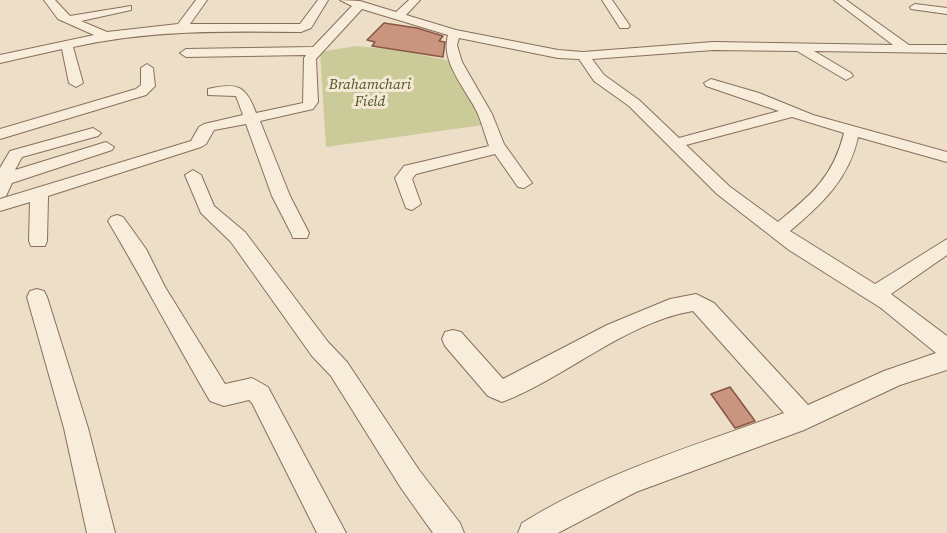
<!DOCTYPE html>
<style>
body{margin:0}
canvas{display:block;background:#eddec7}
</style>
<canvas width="947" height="533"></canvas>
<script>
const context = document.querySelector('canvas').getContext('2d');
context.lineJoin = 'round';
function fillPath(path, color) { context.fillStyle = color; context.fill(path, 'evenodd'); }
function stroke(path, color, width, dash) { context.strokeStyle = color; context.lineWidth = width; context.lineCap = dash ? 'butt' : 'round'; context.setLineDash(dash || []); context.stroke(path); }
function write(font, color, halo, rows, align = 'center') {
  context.font = font + ' "Source Serif 4",serif'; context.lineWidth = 6; context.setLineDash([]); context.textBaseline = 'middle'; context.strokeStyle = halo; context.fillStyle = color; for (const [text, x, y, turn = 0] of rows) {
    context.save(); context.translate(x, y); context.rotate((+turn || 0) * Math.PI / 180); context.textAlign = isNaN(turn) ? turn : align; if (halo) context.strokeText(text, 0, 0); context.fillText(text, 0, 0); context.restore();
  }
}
const green = new Path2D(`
 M356 46 397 50 456 62 490 124 326 147 320 52Z`);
const building = new Path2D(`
 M384 23 417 28 443 36 439 41 445 42 443 57 372 46 375 42 367 40Z
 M730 387 755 421 735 428 711 394Z`);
const minor = new Path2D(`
 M44 0H55L70 16 131 6V10L81 21 107 32 178 24 196 0H207L190 24H300L318 0H328L311 28 301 32C222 31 151 30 73 47L83 83 76 87 69 83 62 49 0 63V55L94 35 58 19Z
 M340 0 360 1 396 12 409 0H420L406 15 456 30 558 50 583 52 713 42 893 45 834 0H846L909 45H947V53L814 51 851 73 853 76 846 80 797 51 713 50 592 59 604 75 639 100 679 138 779 111 706 86 704 83 711 79 759 93 813 115 947 152V162L858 137C849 179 822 204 790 231L875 284 947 239V255L891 294 947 336V370L900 385 804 430 636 492 558 533H518L522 523C604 472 694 446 784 413L693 311C626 322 565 378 502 402L488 396 445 346 442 339 445 332 453 330 461 332 503 379 607 325 670 299 696 294 714 303 808 405 884 371 936 353 881 308 789 250 717 194 629 106 594 81 579 59 558 58 459 38 457 45 462 62 492 114 504 144 532 183 524 188 518 187 495 154 416 174 412 179 421 204 412 210 406 208 395 178 404 166 489 146C485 135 482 124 478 114 467 90 440 63 448 35L362 9 316 59 318 102 313 109 260 121 290 196 309 233 307 238H293L291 233 272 196 246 124 214 130 206 144 201 147 48 196 47 241 45 246H31L29 241 30 202 0 211V199L191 141 199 127 204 124 243 115 236 96 208 95V89C238 82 246 86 256 113L303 103 304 58 306 55 186 57 180 53 186 49 313 47 352 6ZM792 117 844 133C833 177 812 194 778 222L729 186 686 145Z
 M602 0H612L630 26 628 28H620Z
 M915 4 947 8V14L911 9 910 7Z
 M147 64 153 68 155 86 146 95 0 139V129L136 89 141 85V68Z
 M93 128 101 133 98 136 22 157 15 170 106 142 114 147 112 150 12 183 6 196 0 198V168L10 151Z
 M193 170 201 175 214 206 245 232 328 342 347 362 419 470 460 523 464 533H433L401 488 331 376 312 356 231 242 201 213 185 175Z
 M117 215 123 217 146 249 165 287 225 384 252 378 268 387 346 533H317L252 403 249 400 224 406 210 401C175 341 143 280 108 221L111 217Z
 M37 289 44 291 47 297 88 428 115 533H87L64 428 27 297 30 291Z`);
const farParknames = [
 ["Brahamchari",370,85],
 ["Field",370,102]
];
fillPath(green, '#cbcb9a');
fillPath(building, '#ca957e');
stroke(building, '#875743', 1.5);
stroke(minor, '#886f5c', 2);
fillPath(minor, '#f8ecda');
write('italic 15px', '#4e5527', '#f5e9d6', farParknames);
</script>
